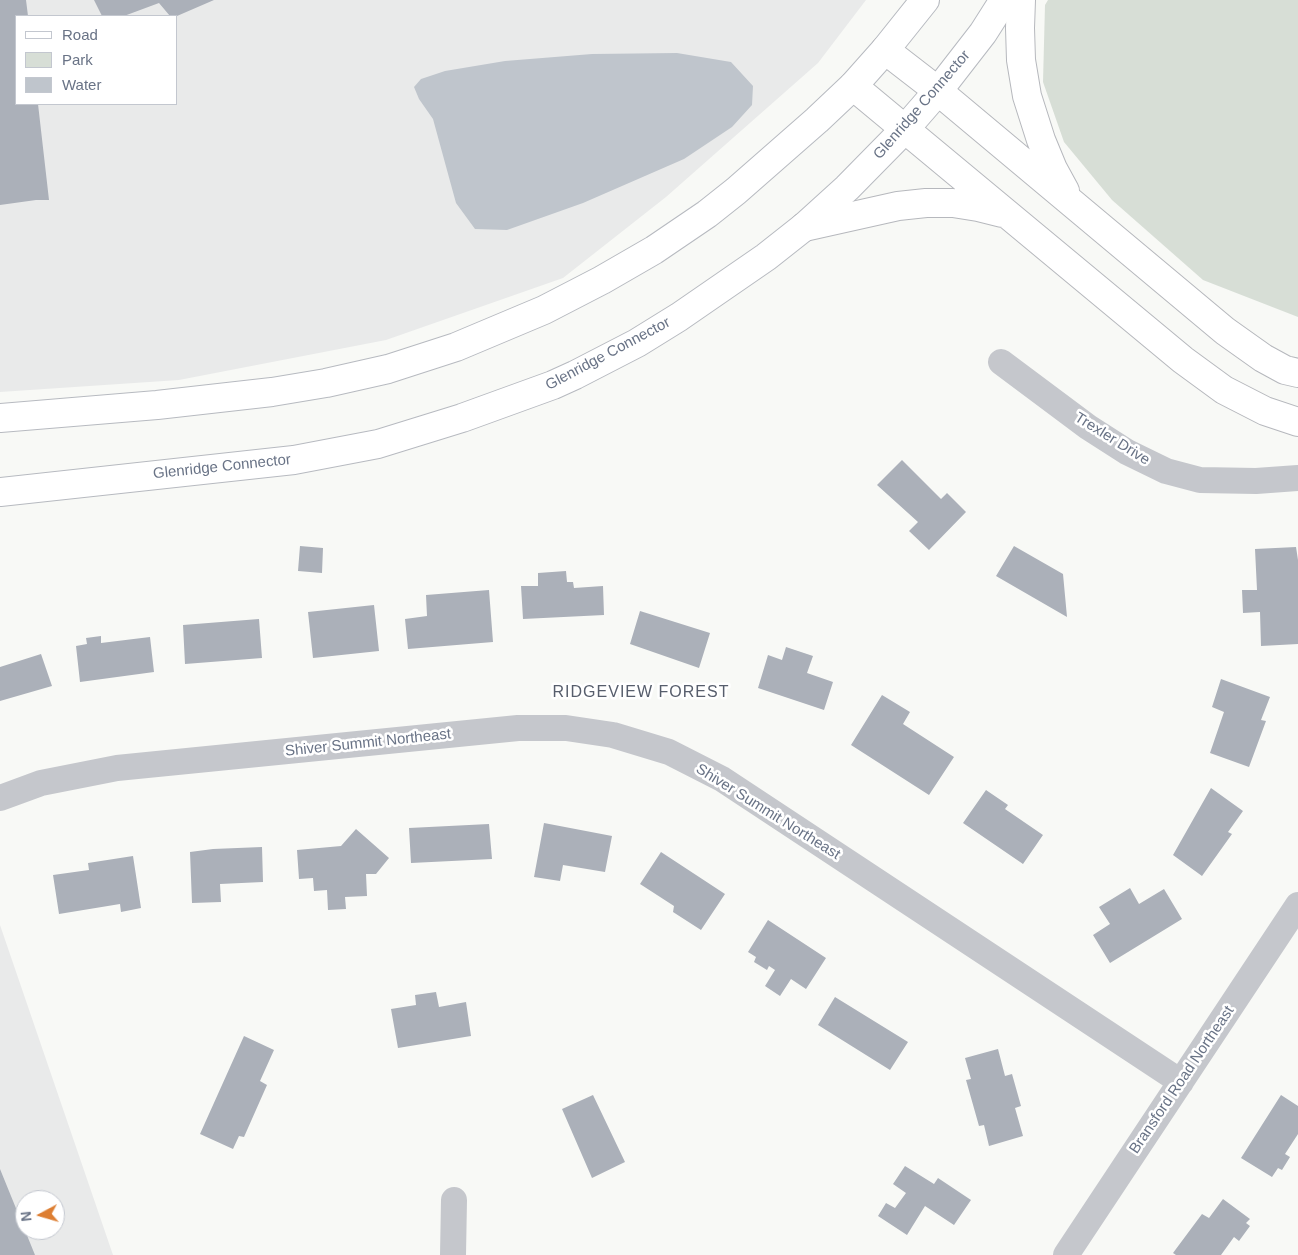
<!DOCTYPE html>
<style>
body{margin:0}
#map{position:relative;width:1298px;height:1255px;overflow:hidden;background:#f8f9f6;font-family:Helvetica,sans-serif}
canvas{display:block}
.legend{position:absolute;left:15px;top:15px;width:162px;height:90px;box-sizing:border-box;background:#fff;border:1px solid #c3c7cf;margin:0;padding:6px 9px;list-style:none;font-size:15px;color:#697386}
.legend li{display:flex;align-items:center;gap:10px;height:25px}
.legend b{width:25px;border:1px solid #c3c7cf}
.north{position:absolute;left:15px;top:1190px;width:50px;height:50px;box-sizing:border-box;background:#fff;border:1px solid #c3c7cf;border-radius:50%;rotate:264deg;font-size:14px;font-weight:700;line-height:20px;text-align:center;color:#697386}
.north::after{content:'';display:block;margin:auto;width:18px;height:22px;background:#dd7e32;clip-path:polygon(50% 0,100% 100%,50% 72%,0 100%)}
</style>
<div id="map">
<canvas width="1298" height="1255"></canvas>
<ul class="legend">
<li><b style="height:6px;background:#fff"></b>Road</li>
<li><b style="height:14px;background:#d7ded6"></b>Park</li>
<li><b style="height:14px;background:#bfc5cc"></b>Water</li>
</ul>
<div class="north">N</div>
</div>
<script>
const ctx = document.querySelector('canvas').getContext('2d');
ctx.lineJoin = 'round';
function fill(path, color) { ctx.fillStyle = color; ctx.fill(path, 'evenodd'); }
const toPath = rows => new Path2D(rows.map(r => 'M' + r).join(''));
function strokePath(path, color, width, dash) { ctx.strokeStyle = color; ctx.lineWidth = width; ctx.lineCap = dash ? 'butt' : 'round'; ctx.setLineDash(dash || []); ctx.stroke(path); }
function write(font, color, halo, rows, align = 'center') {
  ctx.font = font + ' Helvetica,sans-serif'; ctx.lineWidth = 5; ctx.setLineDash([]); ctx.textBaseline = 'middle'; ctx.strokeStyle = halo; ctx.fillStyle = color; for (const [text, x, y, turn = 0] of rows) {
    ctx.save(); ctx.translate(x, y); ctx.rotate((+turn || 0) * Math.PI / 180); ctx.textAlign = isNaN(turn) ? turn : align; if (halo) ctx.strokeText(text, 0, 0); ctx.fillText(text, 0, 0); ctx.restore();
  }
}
fill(toPath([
 [0,0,866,0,818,63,666,197,563,278,386,340,179,380,0,392],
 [16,16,176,16,176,104,16,104],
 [0,925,113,1255,0,1255],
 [25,1200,55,1200,55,1230,25,1230]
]), '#e9eaea');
fill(toPath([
 [1048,0,1298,0,1298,317,1203,280,1112,200,1064,142,1043,82,1045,5]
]), '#d7ded6');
fill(toPath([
 [677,53,731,62,753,86,752,105,732,127,684,159,583,203,507,230,475,229,456,203,433,119,419,99,414,87,421,79,445,71,505,61,592,54]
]), '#bfc5cc');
fill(toPath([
 [0,0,26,0,28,16,16,16,16,104,38,104,49,200,36,200,0,205],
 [94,0,214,0,177,16,170,16,159,3,124,16,102,16],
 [902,460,941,499,947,493,966,512,929,550,909,531,918,522,877,485],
 [300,546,323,548,322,573,298,571],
 [1014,546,1063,574,1067,617,996,576],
 [1296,547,1298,560,1298,644,1261,646,1260,612,1243,613,1242,590,1257,590,1255,549],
 [566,571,567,582,573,582,574,588,603,586,604,615,523,619,521,586,538,586,538,573],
 [489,590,493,642,408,649,405,619,427,616,426,595],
 [374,605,379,651,313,658,308,612],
 [640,611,710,633,699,668,630,644],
 [259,619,262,658,185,664,183,625],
 [101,636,101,643,150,637,154,672,80,682,76,646,87,644,86,638],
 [786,647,813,656,807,673,833,682,824,710,758,688,768,655,782,660],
 [41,654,52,686,0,701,0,667],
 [1221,679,1270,697,1261,720,1266,721,1249,767,1210,753,1224,712,1212,707],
 [882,695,910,712,903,724,954,757,929,795,851,745],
 [1211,788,1243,811,1228,832,1232,834,1202,876,1173,855],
 [986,790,1008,805,1005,809,1043,835,1023,864,963,823],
 [544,823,612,836,605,872,563,865,560,881,534,877],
 [489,824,492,859,411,863,409,828],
 [356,829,389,858,376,874,366,874,367,896,345,897,346,909,328,910,327,890,314,891,313,878,299,879,297,850,341,846],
 [262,847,263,882,220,884,221,902,192,903,190,852,213,849],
 [661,852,725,894,701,930,673,912,674,906,640,884],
 [133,856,141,908,121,912,120,904,59,914,53,875,89,870,88,863],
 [1130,888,1139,904,1164,889,1182,919,1110,963,1093,935,1110,924,1099,907],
 [768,920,826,958,806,989,791,979,780,996,765,986,775,970,769,966,767,970,754,962,756,957,748,952],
 [436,992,439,1007,466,1002,471,1036,398,1048,391,1009,416,1005,415,995],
 [835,997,908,1042,890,1070,818,1025],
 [244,1036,274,1050,260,1081,267,1085,244,1137,239,1136,233,1149,200,1134],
 [998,1049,1005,1076,1012,1074,1021,1106,1015,1108,1023,1136,989,1146,984,1125,979,1126,966,1080,971,1079,965,1058],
 [593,1095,625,1162,592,1178,562,1109],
 [1281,1095,1298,1106,1298,1134,1285,1154,1290,1157,1282,1170,1278,1168,1272,1177,1241,1158],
 [905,1166,934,1184,938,1178,971,1200,954,1225,925,1206,907,1235,878,1216,886,1203,895,1208,906,1193,893,1184],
 [0,1169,35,1255,0,1255],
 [1223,1199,1250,1219,1246,1223,1250,1226,1239,1241,1234,1237,1221,1255,1176,1255,1173,1253,1202,1214,1209,1218]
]), '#abb0b9');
const secondary = toPath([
 [0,418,157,405,272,392,326,383,388,369,456,347,544,310,602,280,654,250,707,214,736,191,817,120,853,86,885,50,925,0],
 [0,492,294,460,378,444,462,418,553,385,575,375,637,343,679,317,766,257,804,227,847,188,905,129,938,91,983,33,1004,0]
]);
const motorway = toPath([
 [1021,0,1020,28,1021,60,1027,96,1041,140,1053,169,1065,191],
 [885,50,938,91,1225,331,1263,358,1285,370,1298,373],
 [853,86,1183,360,1224,390,1265,411,1298,422],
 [804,227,898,206,926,203,953,203,978,207,1002,213]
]);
strokePath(secondary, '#b7bac0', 30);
strokePath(motorway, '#b6b8bd', 30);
strokePath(toPath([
 [1001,362,1088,427,1127,452,1166,471,1200,480,1256,481,1298,478],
 [0,798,41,783,117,768,518,728,566,728,613,735,669,752,722,779,1181,1082],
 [453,1255,454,1200],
 [1066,1255,1298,905]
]), '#c5c7cc', 26);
strokePath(secondary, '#fff', 28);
strokePath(motorway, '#fff', 28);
write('15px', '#697386', '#fff', [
 ["Glenridge Connector",922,105,-49],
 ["Glenridge Connector",608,354,-28],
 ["Trexler Drive",1112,439,32],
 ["Glenridge Connector",222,467,-6],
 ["Shiver Summit Northeast",368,743,-6],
 ["Shiver Summit Northeast",768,812,32],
 ["Bransford Road Northeast",1182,1080,-56]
]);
ctx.letterSpacing = '1px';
write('16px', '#575e6c', '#fff', [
 ["RIDGEVIEW FOREST",641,693]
]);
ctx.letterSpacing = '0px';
</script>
